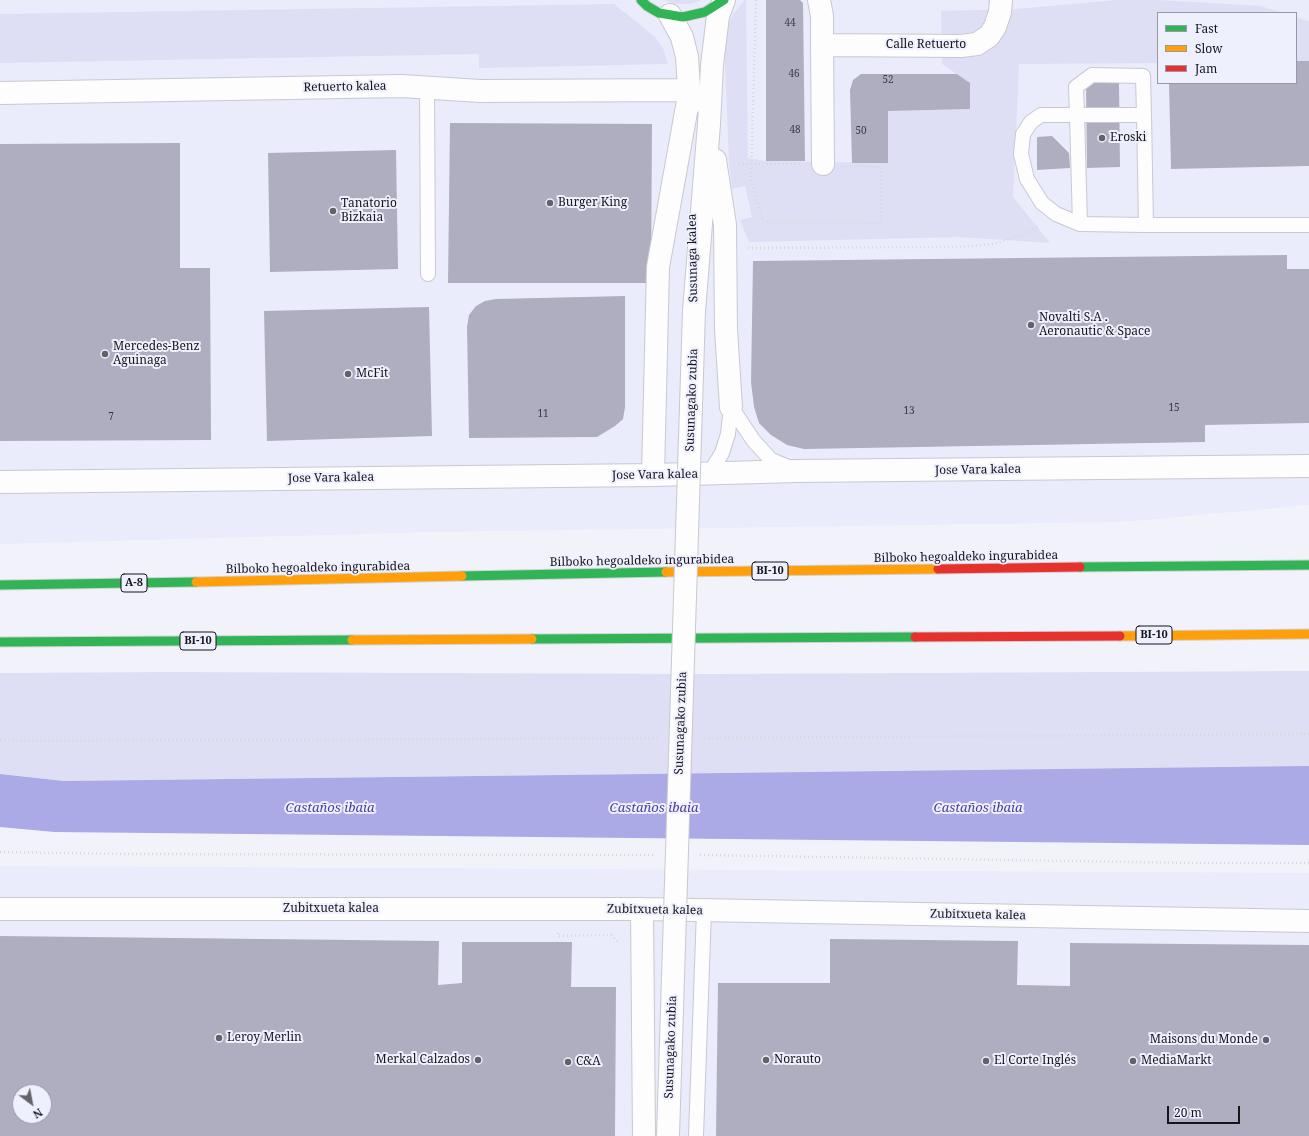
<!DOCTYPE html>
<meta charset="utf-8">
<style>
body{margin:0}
#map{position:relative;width:1309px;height:1136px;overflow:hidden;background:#f2f3fa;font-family:"Noto Serif",serif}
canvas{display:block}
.legend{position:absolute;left:1157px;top:12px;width:140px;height:72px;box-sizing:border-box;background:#eff0fd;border:1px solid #9898a3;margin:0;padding:5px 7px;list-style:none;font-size:12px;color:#15151c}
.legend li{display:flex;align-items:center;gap:8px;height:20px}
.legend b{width:20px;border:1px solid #9898a3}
.north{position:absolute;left:12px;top:1084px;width:40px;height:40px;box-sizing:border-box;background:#eff0fd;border:1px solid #9898a3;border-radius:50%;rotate:148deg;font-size:11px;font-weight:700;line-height:16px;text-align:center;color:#15151c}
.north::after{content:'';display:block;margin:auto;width:14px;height:18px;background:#62636a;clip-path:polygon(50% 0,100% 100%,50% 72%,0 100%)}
.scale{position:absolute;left:1167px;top:1106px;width:73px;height:18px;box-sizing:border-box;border:2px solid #15151c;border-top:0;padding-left:5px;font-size:12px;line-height:14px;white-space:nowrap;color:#15151c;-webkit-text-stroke:3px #eff0fd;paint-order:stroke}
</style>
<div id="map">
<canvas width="1309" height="1136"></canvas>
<ul class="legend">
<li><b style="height:5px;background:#30b455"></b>Fast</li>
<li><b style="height:5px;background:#ff9f0a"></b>Slow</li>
<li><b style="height:5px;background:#e5322d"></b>Jam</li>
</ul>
<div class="north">N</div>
<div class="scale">20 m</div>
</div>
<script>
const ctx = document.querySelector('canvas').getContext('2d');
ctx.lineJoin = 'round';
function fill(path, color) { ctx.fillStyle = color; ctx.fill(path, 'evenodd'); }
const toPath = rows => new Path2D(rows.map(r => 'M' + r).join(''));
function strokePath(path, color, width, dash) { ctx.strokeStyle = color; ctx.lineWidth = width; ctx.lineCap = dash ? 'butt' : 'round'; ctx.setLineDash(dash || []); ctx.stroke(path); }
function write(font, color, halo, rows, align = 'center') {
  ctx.font = font + ' "Noto Serif",serif'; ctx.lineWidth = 4; ctx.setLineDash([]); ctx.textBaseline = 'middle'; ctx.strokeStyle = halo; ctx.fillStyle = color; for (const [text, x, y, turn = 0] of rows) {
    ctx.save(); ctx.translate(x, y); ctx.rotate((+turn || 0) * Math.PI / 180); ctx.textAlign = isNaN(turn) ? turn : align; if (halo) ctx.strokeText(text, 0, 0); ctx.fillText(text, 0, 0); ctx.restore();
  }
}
fill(toPath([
 [0,0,1309,0,1309,505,1123,522,435,532,0,544],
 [1158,13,1296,13,1296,83,1158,83],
 [0,866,1309,873,1309,1136,0,1136],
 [20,1092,44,1092,44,1116,20,1116]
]), '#eaebfb');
fill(toPath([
 [664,0,702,0,690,4,675,4],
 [745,0,746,0,748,158,766,161,888,163,888,111,970,109,970,83,942,64,941,11,1016,9,1117,0,1158,0,1261,6,1283,13,1158,13,1158,63,1019,64,1013,197,1050,243,960,237,749,242,740,220,752,217,745,186,732,189,729,162,725,64,725,29,734,13],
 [614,4,655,37,663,48,668,64,479,68,479,54,0,63,0,14],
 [1296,17,1309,21,1309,61,1296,61],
 [1309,671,1309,772,651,774,64,781,0,774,0,673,168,672,711,674]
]), '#dedff5');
fill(toPath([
 [1309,766,1309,845,54,832,0,827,0,774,64,781]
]), '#aba9e6');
fill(toPath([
 [766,0,800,0,803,3,805,161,766,161],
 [1296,61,1309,61,1309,166,1171,169,1169,83,1296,83],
 [861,74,957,74,970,83,970,109,888,111,888,163,852,163,850,90,853,80],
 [1086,83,1119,83,1120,167,1087,168],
 [450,123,652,124,651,283,448,283],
 [1052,136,1069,153,1070,168,1037,170,1037,137],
 [180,143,180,268,210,268,211,440,0,441,0,144],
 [396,150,398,269,270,272,268,153],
 [1287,255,1287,269,1309,269,1309,423,1205,425,1205,442,804,449,787,445,771,435,759,423,754,407,751,382,753,261],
 [625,296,625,407,623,419,615,426,597,437,469,438,467,327,469,315,476,306,485,301,496,299],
 [429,307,432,436,267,441,264,311],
 [0,936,439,941,438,985,462,983,462,942,572,942,571,987,616,987,615,1136,0,1136],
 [20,1092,44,1092,44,1116,20,1116],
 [830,939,1018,941,1017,985,1070,986,1070,943,1309,945,1309,1136,716,1136,718,983,830,983]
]), '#aeaec0');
const lane = toPath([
 [427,87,428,274],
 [1080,224,1056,214,1042,203,1027,179,1021,154,1023,134,1031,122,1041,115,1077,115,1076,87,1092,75,1143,76,1144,115],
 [1146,225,1144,115,1077,115,1080,224,1146,225,1309,225],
 [731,407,753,440,771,460,791,468],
 [709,474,722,453,728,434,731,407],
 [696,1136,704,910]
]);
const street = toPath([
 [819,0,822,16,822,45,961,46,977,44,989,36,995,27,1000,12,1001,0],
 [670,15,682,37,687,57,690,104],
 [822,45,823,164],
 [0,93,402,86,480,91,690,90,658,267,653,475],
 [715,160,725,225,726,330,731,407],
 [694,311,709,124,712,65,718,16,724,0],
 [0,482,653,475,797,471,1309,466],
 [0,909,642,909,1309,921],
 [642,909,644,1136]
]);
const fast = toPath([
 [641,0,647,6,659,13,683,17,705,12,724,0],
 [1080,567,1309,565],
 [462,576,666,572],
 [0,585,196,582],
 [532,639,915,637],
 [0,642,352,640]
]);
const slow = toPath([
 [666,572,938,569],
 [196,582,462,576],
 [1120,636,1309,634],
 [352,640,532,639]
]);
const jam = toPath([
 [938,569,1080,567],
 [915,637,1120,636]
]);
strokePath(lane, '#c8c9d0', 16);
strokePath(street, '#c8c9d0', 24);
strokePath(fast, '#d0d1d4', 11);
strokePath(slow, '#d0d1d4', 11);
strokePath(jam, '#d0d1d4', 11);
strokePath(toPath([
 [756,0,751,180,763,222,881,223,881,167,847,166],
 [739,164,800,164],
 [748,248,957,247,994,244,1027,233,1039,225],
 [704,738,1309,734],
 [0,740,20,741,657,738],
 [0,852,123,854,655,855],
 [700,855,1193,863,1309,863],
 [558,933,558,936,611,935,619,943]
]), '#d8d8db', 2.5, [1, 3]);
strokePath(lane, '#fdfdfe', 14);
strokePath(street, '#fdfdfe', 22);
strokePath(fast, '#30b455', 9);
strokePath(slow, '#ff9f0a', 9);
strokePath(jam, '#e5322d', 9);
const streetBridge = toPath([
 [668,1136,694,311]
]);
strokePath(streetBridge, '#c8c9d0', 24, []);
strokePath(streetBridge, '#fdfdfe', 22);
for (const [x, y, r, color] of [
 [1102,138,4,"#62636a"],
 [550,203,4,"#62636a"],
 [333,211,4,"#62636a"],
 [1031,325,4,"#62636a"],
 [105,354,4,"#62636a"],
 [348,374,4,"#62636a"],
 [219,1038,4,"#62636a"],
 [1266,1040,4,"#62636a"],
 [478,1060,4,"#62636a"],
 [766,1060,4,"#62636a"],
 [986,1061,4,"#62636a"],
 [1133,1061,4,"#62636a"],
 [568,1062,4,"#62636a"]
]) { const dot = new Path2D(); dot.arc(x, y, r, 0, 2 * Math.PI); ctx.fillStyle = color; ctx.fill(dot); strokePath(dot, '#eff0fd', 1.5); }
write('10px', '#3b3b45', null, [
 ["44",790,23],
 ["46",794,74],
 ["52",888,80],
 ["48",795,130],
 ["50",861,131],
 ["15",1174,408],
 ["13",909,411],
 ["11",543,414],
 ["7",111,417]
]);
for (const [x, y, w] of [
 [770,571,36],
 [134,583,26],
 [1154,635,36],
 [198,641,36]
]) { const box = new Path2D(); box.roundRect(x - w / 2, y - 9, w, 18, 3); ctx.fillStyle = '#eff0fd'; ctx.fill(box); strokePath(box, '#15151c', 1); }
write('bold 11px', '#15151c', null, [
 ["BI-10",770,571],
 ["A-8",134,583],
 ["BI-10",1154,635],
 ["BI-10",198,641]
]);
write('12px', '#15151c', '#eff0fd', [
 ["Calle Retuerto",926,45],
 ["Retuerto kalea",345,87,-1],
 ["Susunaga kalea",693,258,-91],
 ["Susunagako zubia",692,400,-88],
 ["Jose Vara kalea",978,470,-1],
 ["Jose Vara kalea",655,475,-1],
 ["Jose Vara kalea",331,478,-1],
 ["Bilboko hegoaldeko ingurabidea",966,557,-1],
 ["Bilboko hegoaldeko ingurabidea",642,561,-1],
 ["Bilboko hegoaldeko ingurabidea",318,568,-1],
 ["Susunagako zubia",681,723,-88],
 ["Zubitxueta kalea",331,909],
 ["Zubitxueta kalea",655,910,1],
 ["Zubitxueta kalea",978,915,1],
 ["Susunagako zubia",671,1047,-88]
]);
write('12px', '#15151c', '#eff0fd', [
 ["Eroski",1110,138],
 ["Burger King",558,203],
 ["Tanatorio",341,204],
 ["Bizkaia",341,218],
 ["Novalti S.A .",1039,318],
 ["Aeronautic & Space",1039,332],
 ["Mercedes-Benz",113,347],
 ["Aguinaga",113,361],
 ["McFit",356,374],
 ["Leroy Merlin",227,1038],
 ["Maisons du Monde",1258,1040,"right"],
 ["Merkal Calzados",470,1060,"right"],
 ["Norauto",774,1060],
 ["El Corte Inglés",994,1061],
 ["MediaMarkt",1141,1061],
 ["C&A",576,1062]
], 'left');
write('italic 13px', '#4a3d9f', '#eff0fd', [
 ["Castaños ibaia",330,808],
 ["Castaños ibaia",654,808],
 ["Castaños ibaia",978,808]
]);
</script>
